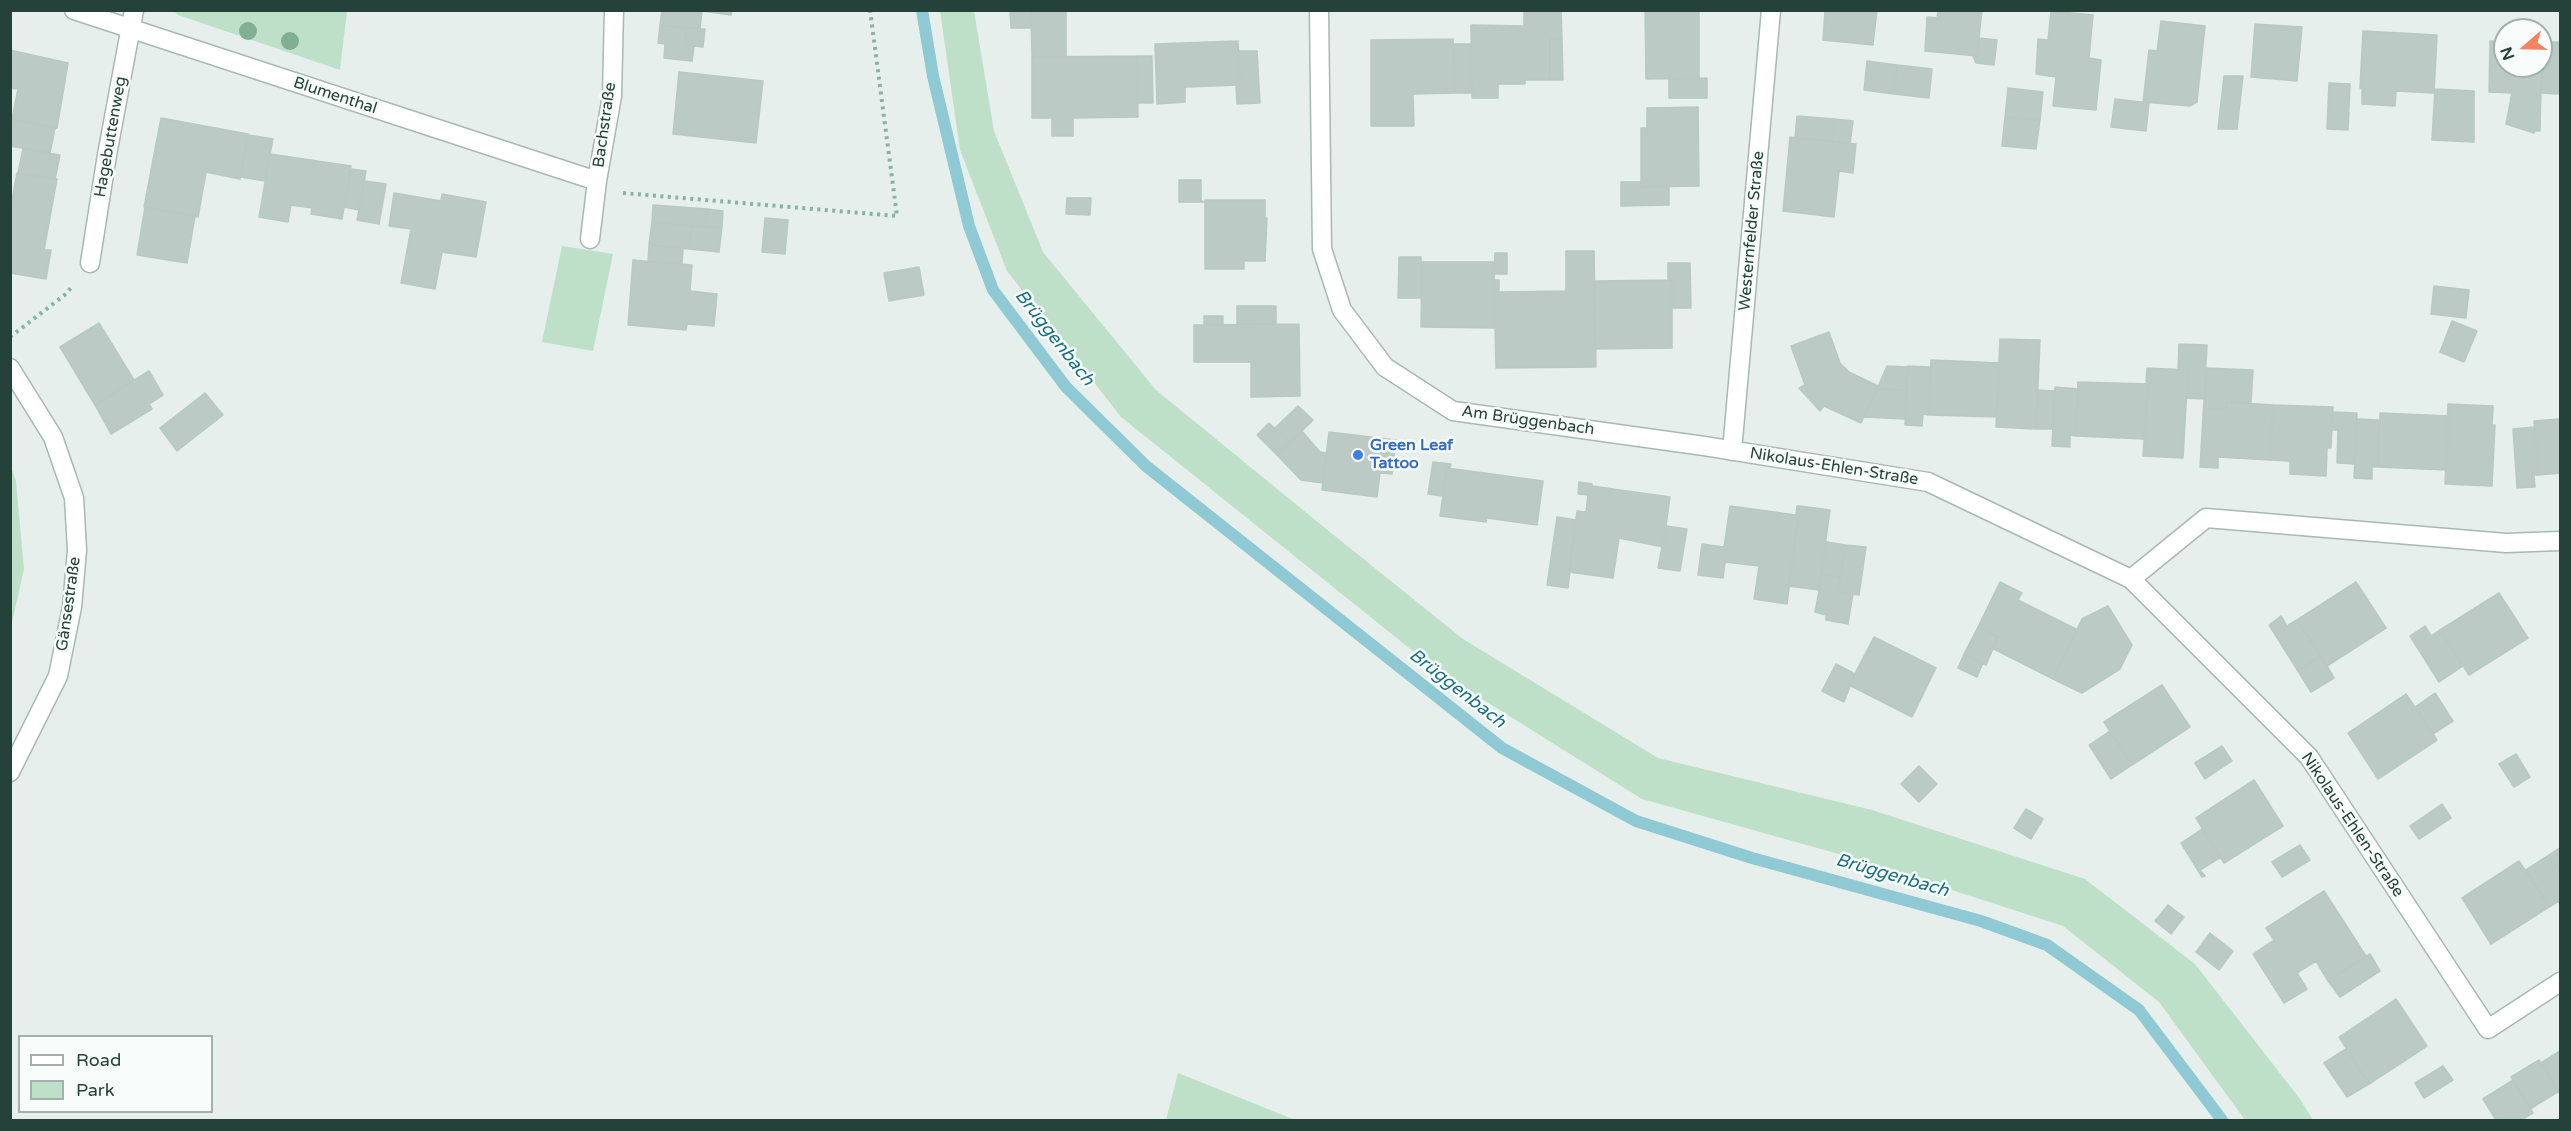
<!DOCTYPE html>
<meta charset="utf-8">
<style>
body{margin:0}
#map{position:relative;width:2571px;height:1131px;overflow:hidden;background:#e6efeb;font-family:"Varela Round",sans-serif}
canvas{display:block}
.frame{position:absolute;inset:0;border:12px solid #24423a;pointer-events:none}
.legend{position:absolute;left:18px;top:1035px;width:195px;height:78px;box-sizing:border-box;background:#f7fbf9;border:2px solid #a3b1ad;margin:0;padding:8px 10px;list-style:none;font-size:18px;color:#24423a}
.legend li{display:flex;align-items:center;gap:12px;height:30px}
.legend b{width:30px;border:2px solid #a3b1ad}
.north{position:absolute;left:2493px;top:18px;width:60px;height:60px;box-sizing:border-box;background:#f7fbf9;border:2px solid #a3b1ad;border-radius:50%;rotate:250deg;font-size:16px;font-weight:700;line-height:24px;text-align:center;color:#24423a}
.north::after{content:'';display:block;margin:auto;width:21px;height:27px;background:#f4845f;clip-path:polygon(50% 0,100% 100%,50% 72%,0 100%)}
</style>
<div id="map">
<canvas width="2571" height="1131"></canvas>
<div class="frame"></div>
<ul class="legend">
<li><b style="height:8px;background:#fff"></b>Road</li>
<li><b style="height:16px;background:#bfe0c8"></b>Park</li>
</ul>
<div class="north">N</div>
</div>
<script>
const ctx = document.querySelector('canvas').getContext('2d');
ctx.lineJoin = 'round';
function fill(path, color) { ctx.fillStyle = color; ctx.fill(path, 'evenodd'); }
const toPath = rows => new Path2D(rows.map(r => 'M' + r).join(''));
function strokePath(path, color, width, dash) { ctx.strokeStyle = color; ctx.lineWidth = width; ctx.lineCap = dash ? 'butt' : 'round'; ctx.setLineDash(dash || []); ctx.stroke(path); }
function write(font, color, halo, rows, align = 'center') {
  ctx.font = font + ' "Varela Round",sans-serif'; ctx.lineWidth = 5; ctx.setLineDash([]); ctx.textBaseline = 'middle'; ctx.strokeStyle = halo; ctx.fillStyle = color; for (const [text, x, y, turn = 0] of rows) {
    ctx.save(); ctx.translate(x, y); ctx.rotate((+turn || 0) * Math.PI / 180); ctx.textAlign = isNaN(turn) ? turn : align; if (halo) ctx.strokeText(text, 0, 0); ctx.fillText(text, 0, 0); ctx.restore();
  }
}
fill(toPath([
 [174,11,347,11,340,70,178,15],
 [940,11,974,11,994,131,1043,252,1156,390,1325,528,1463,639,1658,758,1872,810,2085,879,2195,964,2300,1099,2313,1120,2245,1120,2159,1002,2063,926,1853,858,1642,799,1439,672,1121,417,1007,271,960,150],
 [562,246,613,254,593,351,542,342],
 [11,467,16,481,24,569,11,627],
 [1178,1073,1295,1120,1166,1120]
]), '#bfe0c8');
strokePath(toPath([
 [922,10,933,76,969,226,993,290,1066,387,1146,466,1502,748,1636,821,1752,858,1981,921,2047,945,2139,1010,2222,1120]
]), '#8ec9d4', 12);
const building = toPath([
 [662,10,732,10,731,15,702,11,700,29,660,25,662,10],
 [1010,10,1031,10,1031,28,1011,28,1010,10],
 [1031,10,1066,10,1066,57,1032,57,1031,10],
 [1524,10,1561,10,1562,39,1550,39,1550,80,1525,80,1525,84,1498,84,1498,98,1472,98,1471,25,1524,26,1524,10],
 [1645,10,1699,10,1699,78,1646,79,1645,10],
 [1825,10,1877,10,1873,45,1823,40,1825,10],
 [1938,10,1982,10,1977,56,1925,51,1927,17,1937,18,1938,10],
 [2051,11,2093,15,2089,58,2101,60,2096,110,2053,106,2056,77,2036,74,2038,39,2048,40,2051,11],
 [2161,21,2205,26,2197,102,2190,106,2143,102,2149,50,2157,51,2161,21],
 [2255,24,2302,27,2297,81,2251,77,2255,24],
 [660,25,686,28,685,45,694,47,692,61,664,58,665,44,658,43,660,25],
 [686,28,705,29,703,47,685,45,686,28],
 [2363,31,2437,35,2434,93,2396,91,2395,106,2362,104,2362,88,2360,88,2363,31],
 [1979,38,1997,40,1994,65,1976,63,1973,56,1977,56,1979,38],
 [1453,39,1455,93,1413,94,1414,126,1371,126,1371,40,1453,39],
 [1550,39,1562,39,1563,80,1550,80,1550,39],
 [1238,41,1240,85,1185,87,1185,102,1157,104,1155,44,1238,41],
 [2490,41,2505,41,2505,66,2541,66,2542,42,2540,131,2535,131,2534,133,2506,124,2512,93,2489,92,2490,41],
 [2542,42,2560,42,2560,94,2542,93,2542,42],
 [1454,44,1471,44,1472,93,1455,93,1454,44],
 [10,50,68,63,57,128,12,119,18,89,10,88,10,50],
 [1239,51,1257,51,1260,103,1237,104,1236,85,1240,85,1239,51],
 [1137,56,1138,117,1073,118,1073,136,1052,136,1052,118,1032,118,1032,57,1137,56],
 [1137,56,1152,56,1153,103,1137,103,1137,56],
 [1867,61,1897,65,1894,94,1864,90,1867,61],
 [1897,65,1932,69,1929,98,1894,94,1897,65],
 [679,72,763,81,756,143,673,134,679,72],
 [2224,76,2243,76,2237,129,2218,129,2224,76],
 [1707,78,1707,98,1669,98,1669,79,1707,78],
 [2329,83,2350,84,2348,130,2327,129,2329,83],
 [2008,88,2043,92,2040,120,2005,117,2008,88],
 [2435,89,2474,91,2474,142,2432,140,2435,89],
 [2115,99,2149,103,2146,131,2111,127,2115,99],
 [1698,107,1699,186,1641,187,1641,128,1647,128,1647,108,1698,107],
 [1797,116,1834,119,1832,141,1795,138,1797,116],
 [2005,117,2040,120,2036,149,2002,146,2005,117],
 [161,118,248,134,240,179,206,172,198,217,144,207,161,118],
 [12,119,55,128,50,153,10,146,12,119],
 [1834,119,1853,121,1850,144,1832,141,1834,119],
 [248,135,273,139,265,181,241,177,248,135],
 [1790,137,1856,144,1853,173,1839,171,1834,217,1783,211,1790,137],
 [23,149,60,155,55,179,18,173,23,149],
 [270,154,351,166,342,219,311,214,312,208,291,205,288,222,259,217,270,154],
 [351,169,366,171,359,210,344,207,351,169],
 [17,173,57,179,44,250,51,250,46,279,10,273,10,210,17,173],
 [1179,180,1201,180,1201,200,1204,202,1179,202,1179,180],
 [365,181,386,184,379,224,357,220,365,181],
 [1621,182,1641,182,1641,187,1669,186,1669,205,1621,206,1621,182],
 [394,193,441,201,442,194,486,202,476,257,442,252,435,289,401,283,411,229,389,226,394,193],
 [1067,198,1091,198,1090,215,1066,214,1067,198],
 [1205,200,1265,200,1265,218,1267,218,1265,261,1244,261,1244,269,1205,269,1205,200],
 [653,205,707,209,705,227,652,222,653,205],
 [145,207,195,216,187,263,137,255,145,207],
 [707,209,723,211,722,227,705,227,707,209],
 [765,218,788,220,785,254,762,252,765,218],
 [652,222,691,226,689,249,649,245,652,222],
 [691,226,722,227,719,252,689,249,691,226],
 [649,245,683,248,682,264,648,262,649,245],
 [1566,251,1594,251,1596,367,1496,368,1494,280,1499,280,1499,292,1566,291,1566,251],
 [1495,253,1507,253,1507,274,1494,274,1495,253],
 [1399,257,1421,257,1422,298,1398,298,1399,257],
 [633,260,692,265,690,291,717,294,714,326,687,324,686,330,628,325,633,260],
 [1422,262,1494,262,1495,328,1421,327,1422,262],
 [1668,263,1690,263,1691,308,1672,308,1672,280,1668,280,1668,263],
 [919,267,924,295,889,301,884,273,919,267],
 [1672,280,1672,348,1595,349,1594,281,1672,280],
 [2434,286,2469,290,2466,318,2431,314,2434,286],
 [1237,306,1276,306,1276,324,1237,324,1237,306],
 [1204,316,1223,316,1223,324,1204,325,1204,316],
 [2452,321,2477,331,2464,362,2440,352,2452,321],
 [99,323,134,380,95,405,60,347,99,323],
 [1299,324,1300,396,1251,397,1251,362,1194,362,1194,325,1299,324],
 [1829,332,1840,363,1849,372,1878,386,1861,423,1824,406,1820,411,1799,388,1805,385,1791,346,1829,332],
 [2000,339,2040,340,2036,429,1996,427,2000,339],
 [2179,344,2207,345,2204,399,2187,398,2188,370,2178,370,2179,344],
 [1931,360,2000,363,1997,417,1929,415,1931,360],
 [1887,366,1908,367,1906,390,1877,389,1887,366],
 [1908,366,1930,367,1929,415,1923,414,1922,426,1905,425,1908,366],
 [2147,368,2188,370,2183,458,2143,456,2148,384,2146,385,2147,368],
 [2206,368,2205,408,2226,409,2226,402,2273,405,2270,460,2218,457,2218,468,2200,467,2206,368],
 [2207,368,2253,370,2251,403,2226,402,2226,409,2205,408,2207,368],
 [149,371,163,395,149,404,152,409,111,434,95,405,149,371],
 [2078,382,2148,384,2145,439,2076,436,2078,382],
 [2055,387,2078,389,2076,436,2070,435,2070,447,2052,446,2055,387],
 [1877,389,1906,390,1905,419,1864,417,1877,389],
 [2038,390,2055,391,2053,429,2036,429,2038,390],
 [205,393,223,415,177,451,160,428,205,393],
 [2448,404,2493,406,2492,425,2495,425,2492,486,2445,484,2448,404],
 [2273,405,2333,407,2331,448,2327,448,2326,476,2290,474,2290,461,2270,460,2273,405],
 [1298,406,1313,420,1290,443,1275,428,1298,406],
 [2332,412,2357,413,2355,464,2337,463,2338,430,2331,430,2332,412],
 [2380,413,2449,416,2447,470,2378,467,2380,413],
 [2357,419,2379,420,2378,467,2372,467,2372,479,2354,478,2357,419],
 [2560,419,2560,473,2538,475,2534,421,2560,419],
 [1269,423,1290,443,1277,455,1257,435,1269,423],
 [2535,427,2538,475,2534,475,2535,487,2517,488,2513,429,2535,427],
 [1302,431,1320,452,1327,453,1323,483,1301,480,1277,455,1302,431],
 [1329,432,1396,440,1392,474,1380,473,1377,497,1322,490,1329,432],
 [1433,462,1451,464,1450,468,1447,468,1443,496,1428,494,1433,462],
 [1447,468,1543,481,1537,525,1487,518,1486,522,1440,516,1447,468],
 [1579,482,1592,484,1592,486,1670,497,1663,547,1619,538,1613,578,1569,572,1577,511,1586,512,1588,495,1578,494,1579,482],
 [1730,506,1796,515,1797,506,1800,506,1787,604,1754,599,1759,566,1725,562,1723,578,1698,575,1702,544,1724,547,1730,506],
 [1800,506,1830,510,1819,590,1788,586,1800,506],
 [1557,517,1576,520,1568,588,1547,585,1557,517],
 [1666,526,1687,529,1680,571,1658,568,1666,526],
 [1827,542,1845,545,1840,577,1822,575,1827,542],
 [1845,545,1866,547,1859,595,1838,592,1845,545],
 [1822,575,1840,577,1838,592,1853,594,1848,624,1826,620,1826,615,1815,612,1822,575],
 [2000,582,2022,593,2018,600,2078,630,2053,679,1992,648,1998,637,1978,627,2000,582],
 [2356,582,2386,628,2327,666,2297,620,2356,582],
 [2499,593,2528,638,2469,675,2440,630,2499,593],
 [2108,606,2132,645,2120,669,2082,693,2053,679,2082,619,2108,606],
 [2281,616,2287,626,2297,620,2321,656,2298,671,2269,625,2281,616],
 [2425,626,2431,636,2440,630,2463,666,2439,682,2410,636,2425,626],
 [1978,627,1998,637,1986,665,1964,654,1978,627],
 [1874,637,1936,668,1912,717,1849,685,1874,637],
 [1964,654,1983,663,1977,677,1958,668,1964,654],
 [2321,656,2334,678,2311,692,2298,671,2321,656],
 [1836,664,1855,674,1844,702,1822,691,1836,664],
 [2162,685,2190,727,2132,765,2104,722,2162,685],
 [2435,693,2453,721,2433,734,2415,707,2435,693],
 [2406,694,2437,740,2378,779,2348,733,2406,694],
 [2110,731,2132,765,2111,779,2089,745,2110,731],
 [2222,746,2232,761,2205,779,2195,763,2222,746],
 [2516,754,2530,777,2514,787,2499,764,2516,754],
 [1919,766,1937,784,1919,802,1901,784,1919,766],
 [2254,780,2283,826,2224,863,2196,818,2254,780],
 [2442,804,2451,818,2419,839,2410,826,2442,804],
 [2026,809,2043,819,2031,839,2014,828,2026,809],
 [2202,829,2221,857,2200,870,2205,876,2202,877,2181,843,2202,829],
 [2300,845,2310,860,2282,877,2272,862,2300,845],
 [2560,848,2560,872,2549,855,2560,848],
 [2549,855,2560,872,2560,904,2559,901,2549,907,2526,870,2549,855],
 [2519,861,2549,907,2491,944,2462,898,2519,861],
 [2324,891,2366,956,2328,981,2316,961,2297,973,2307,989,2284,1003,2253,954,2274,940,2266,928,2324,891],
 [2168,905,2184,917,2171,934,2155,921,2168,905],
 [2210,933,2233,951,2219,970,2196,952,2210,933],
 [2370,954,2380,971,2340,997,2328,981,2370,954],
 [2396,999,2427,1046,2369,1084,2339,1037,2396,999],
 [2346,1049,2369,1084,2347,1097,2324,1063,2346,1049],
 [2560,1051,2560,1094,2541,1063,2560,1051],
 [2539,1060,2559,1091,2530,1109,2511,1077,2539,1060],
 [2443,1066,2453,1080,2424,1098,2415,1083,2443,1066],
 [2513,1080,2533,1113,2521,1120,2496,1120,2483,1099,2513,1080]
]);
fill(building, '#bbcac4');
strokePath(building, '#b8c9c2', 1.5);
const minor = toPath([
 [74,10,597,181],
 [1319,10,1322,249,1342,310,1385,367,1453,411,1704,446,1928,482,2131,579,2309,757,2488,1029,2560,982],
 [590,239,597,181,612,96,614,10],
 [90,263,107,155,134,10],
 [10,368,53,437,74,498,77,550,72,607,58,676,10,772],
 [1732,451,1771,10],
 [2131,579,2206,518,2506,543,2560,541]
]);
strokePath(minor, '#a8b8b2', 21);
strokePath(toPath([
 [623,193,897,216,870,10],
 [10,337,66,294,73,285]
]), '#86b3a5', 4, [3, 4.5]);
strokePath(minor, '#fff', 18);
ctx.fillStyle = '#80af93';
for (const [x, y] of [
 [248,31],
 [290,41]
]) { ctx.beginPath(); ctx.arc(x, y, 9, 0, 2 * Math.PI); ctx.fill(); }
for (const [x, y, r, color] of [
 [1358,455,6,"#3f7fe0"]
]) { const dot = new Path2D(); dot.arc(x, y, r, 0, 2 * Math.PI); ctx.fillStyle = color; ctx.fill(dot); strokePath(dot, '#f7fbf9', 2); }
write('16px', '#24423a', '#f7fbf9', [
 ["Blumenthal",335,96,18],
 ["Bachstraße",605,125,-82],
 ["Hagebuttenweg",111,137,-80],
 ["Westernfelder Straße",1752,231,-85],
 ["Am Brüggenbach",1528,421,8],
 ["Nikolaus-Ehlen-Straße",1834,467,9],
 ["Gänsestraße",69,604,-82],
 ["Nikolaus-Ehlen-Straße",2352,825,56]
]);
write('bold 16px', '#366cbe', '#f7fbf9', [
 ["Green Leaf",1370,446],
 ["Tattoo",1370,464]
], 'left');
write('italic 18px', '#1c6f80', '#f7fbf9', [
 ["Brüggenbach",1054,338,52],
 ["Brüggenbach",1457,689,38],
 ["Brüggenbach",1892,876,16]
]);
</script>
